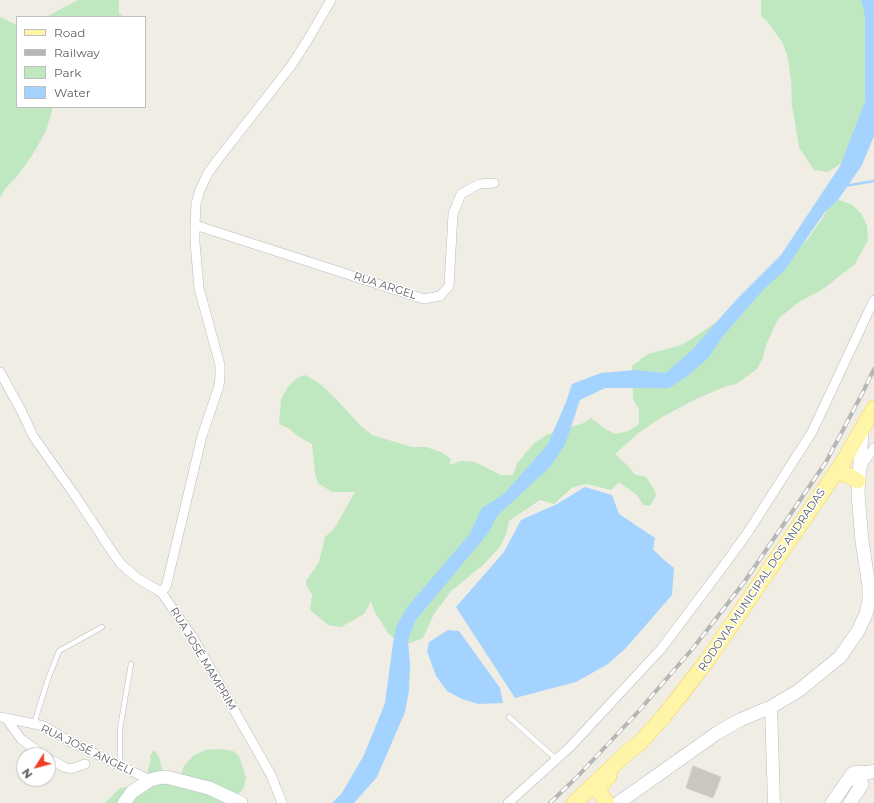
<!DOCTYPE html>
<meta charset="utf-8">
<style>
body{margin:0}
#map{position:relative;width:874px;height:803px;overflow:hidden;background:#efede4;font-family:Montserrat,sans-serif}
canvas{display:block}
.legend{position:absolute;left:16px;top:16px;width:130px;height:92px;box-sizing:border-box;background:#fff;border:1px solid #bebfc1;margin:0;padding:5px 7px;list-style:none;font-size:12px;color:#5c5f65}
.legend li{display:flex;align-items:center;gap:8px;height:20px}
.legend b{width:20px;border:1px solid #bebfc1}
.north{position:absolute;left:16px;top:747px;width:40px;height:40px;box-sizing:border-box;background:#fff;border:1px solid #bebfc1;border-radius:50%;rotate:234deg;font-size:11px;font-weight:700;line-height:16px;text-align:center;color:#5c5f65}
.north::after{content:'';display:block;margin:auto;width:14px;height:18px;background:#f24027;clip-path:polygon(50% 0,100% 100%,50% 72%,0 100%)}
</style>
<div id="map">
<canvas width="874" height="803"></canvas>
<ul class="legend">
<li><b style="height:5px;background:#fff5a9"></b>Road</li>
<li><b style="height:5px;background:#b5b6b6"></b>Railway</li>
<li><b style="height:11px;background:#bfe8c1"></b>Park</li>
<li><b style="height:11px;background:#a4d3ff"></b>Water</li>
</ul>
<div class="north">N</div>
</div>
<script>
const ctx = document.querySelector('canvas').getContext('2d');
ctx.lineJoin = 'round';
function fill(path, color) { ctx.fillStyle = color; ctx.fill(path, 'evenodd'); }
const toPath = rows => new Path2D(rows.map(r => 'M' + r).join(''));
function strokePath(path, color, width, dash) { ctx.strokeStyle = color; ctx.lineWidth = width; ctx.lineCap = dash ? 'butt' : 'round'; ctx.setLineDash(dash || []); ctx.stroke(path); }
function write(font, color, halo, rows, align = 'center') {
  ctx.font = font + ' Montserrat,sans-serif'; ctx.lineWidth = 3; ctx.setLineDash([]); ctx.textBaseline = 'middle'; ctx.strokeStyle = halo; ctx.fillStyle = color; for (const [text, x, y, turn = 0] of rows) {
    ctx.save(); ctx.translate(x, y); ctx.rotate((+turn || 0) * Math.PI / 180); ctx.textAlign = isNaN(turn) ? turn : align; if (halo) ctx.strokeText(text, 0, 0); ctx.fillText(text, 0, 0); ctx.restore();
  }
}
fill(toPath([
 [78,0,119,0,119,14,125,17,46,17],
 [761,0,869,0,874,59,874,126,849,158,828,172,814,170,799,147,792,105,791,80,787,54,782,42,767,21,761,16],
 [0,17,17,25,17,107,53,107,46,131,33,154,19,174,5,189,0,198],
 [839,200,851,204,861,213,867,226,868,240,855,264,823,289,799,302,778,319,766,345,763,358,757,369,736,384,724,387,698,398,662,417,637,434,615,454,629,467,634,474,646,477,655,491,656,496,650,506,643,505,637,495,619,482,611,490,587,484,573,487,554,504,540,500,509,521,506,534,500,547,482,566,451,591,434,614,423,638,411,643,398,642,388,633,374,611,371,601,364,614,341,627,328,625,310,610,312,595,307,586,306,581,319,562,325,537,334,529,355,492,332,492,318,483,315,474,312,444,296,435,290,429,279,424,281,399,288,387,297,378,305,375,319,383,332,395,361,426,372,435,412,447,426,447,441,452,451,459,449,465,461,461,475,462,501,475,513,475,517,464,526,452,536,442,548,434,584,423,591,418,604,428,615,434,629,431,639,424,639,410,633,399,632,366,648,354,681,345,693,338,749,299,807,240,822,219,828,208],
 [220,749,233,751,239,756,246,777,244,787,232,803,105,803,120,788,126,787,137,789,147,782,148,769,151,760,150,756,153,751,155,751,159,757,165,779,179,781,184,766,194,755,206,750]
]), '#bfe8c1');
fill(toPath([
 [861,0,874,0,874,136,862,165,838,200,825,212,784,271,763,290,724,335,709,357,689,375,669,388,605,388,580,400,565,445,550,467,497,516,489,532,415,621,408,640,410,665,409,691,405,712,377,777,354,803,332,803,342,793,364,755,385,703,393,643,397,624,409,605,469,535,482,508,504,494,548,444,566,402,572,384,601,373,636,370,666,373,692,350,736,300,781,255,840,166,865,102,865,16],
 [585,487,612,495,619,514,655,538,653,549,663,559,674,568,672,595,625,649,608,664,576,682,515,698,456,607,504,552,521,520,557,504],
 [448,630,459,631,500,688,503,703,478,704,462,699,447,691,436,676,427,651,429,642]
]), '#a4d3ff');
strokePath(toPath([
 [845,186,874,181]
]), '#a4d3ff', 2.5);
const building = toPath([
 [693,766,721,777,713,798,686,788,693,766]
]);
fill(building, '#cac7c1');
strokePath(building, '#d4cfc2', 1);
const service = toPath([
 [509,717,556,759],
 [34,724,48,679,59,651,102,627],
 [120,766,120,729,131,664]
]);
const minor = toPath([
 [195,225,424,299,440,296,449,286,453,214,461,194,479,184,494,183],
 [0,372,22,412,33,436,74,494,113,553,121,564,137,578,161,592,192,636,271,775,282,803],
 [862,468,864,462,874,448],
 [161,592,166,587,202,436,219,386,220,376,220,365,199,288,195,243,195,225,196,204,200,190,208,173,219,158,291,66,307,41,331,0],
 [0,717,44,726,71,742,150,780],
 [6,718,21,739,43,755],
 [48,758,64,767,71,769,85,764],
 [508,803,570,747,661,649,722,568,748,532,812,432,874,300]
]);
const tertiary = toPath([
 [771,707,774,803]
]);
const secondary = toPath([
 [848,780,856,778,860,780,862,784,850,803],
 [124,803,132,792,150,780,158,778,166,777,209,788,241,803],
 [618,803,717,733,740,720,771,707,798,691,840,657,858,631,866,614,869,601,869,586,862,541,858,494,862,430],
 [832,803,853,773,860,772,867,773,874,771]
]);
const primary = toPath([
 [836,472,848,475,858,481],
 [574,803,629,751,639,744,664,716,706,662,843,462,874,408],
 [607,803,600,793,599,788,609,776]
]);
strokePath(service, '#b9bbc1', 5.5);
strokePath(minor, '#b9bbc1', 10);
strokePath(tertiary, '#b9bbc1', 13);
strokePath(secondary, '#b9bcc3', 14);
strokePath(primary, '#f8d253', 16);
strokePath(service, '#fff', 4.5);
strokePath(minor, '#fff', 9);
strokePath(tertiary, '#fff', 12);
strokePath(secondary, '#fff', 13);
strokePath(primary, '#fff5a9', 15);
const rail = toPath([
 [550,803,578,776,637,713,694,647,745,581,826,462,863,392,874,369]
]);
strokePath(rail, '#b5b6b6', 4);
strokePath(rail, '#fff', 2.5, [8]);
write('11px', '#5c5f65', '#fff', [
 ["RUA ARGEL",385,286,18],
 ["RODOVIA MUNICIPAL DOS ANDRADAS",762,580,-56],
 ["RUA JOSÉ MAMPRIM",203,659,59],
 ["RUA JOSÉ ANGELI",87,750,26]
]);
</script>
